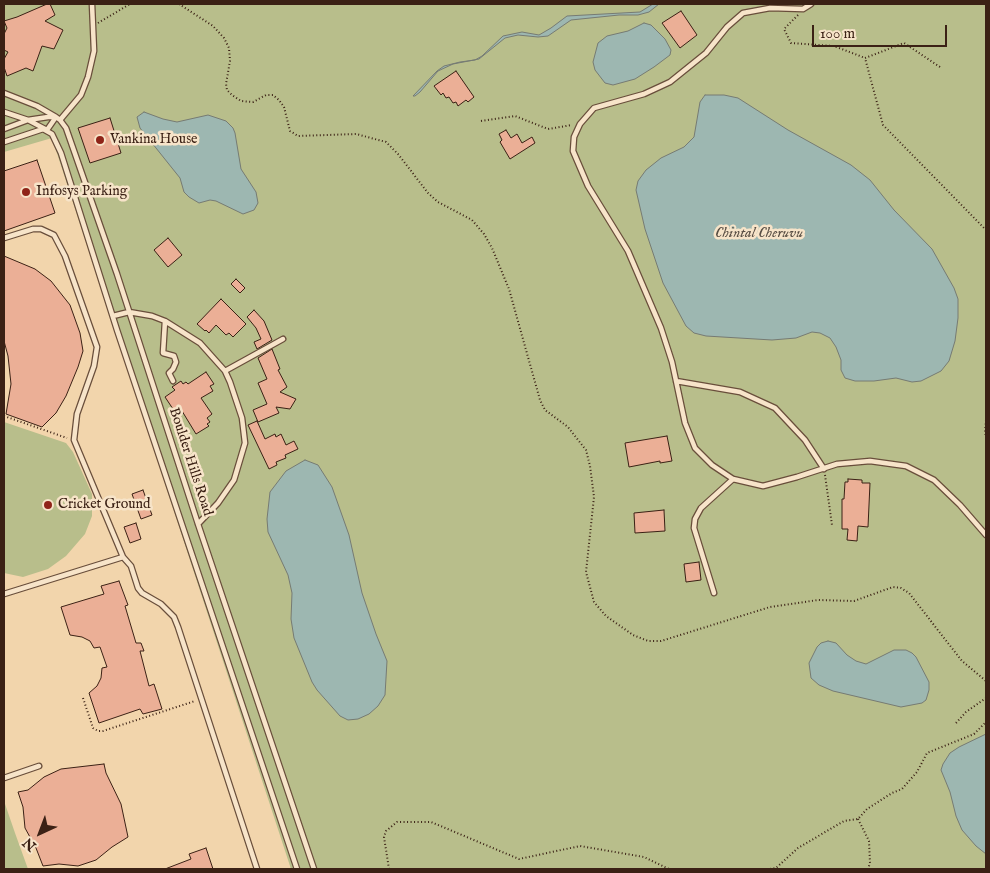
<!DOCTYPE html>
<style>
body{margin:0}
#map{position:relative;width:990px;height:873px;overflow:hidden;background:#f2d5ac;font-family:"IM FELL English",serif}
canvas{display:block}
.frame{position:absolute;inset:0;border:5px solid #3b2115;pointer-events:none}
.north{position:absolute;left:15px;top:808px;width:50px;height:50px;-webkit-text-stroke:4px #f7e4c9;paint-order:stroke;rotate:223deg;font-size:14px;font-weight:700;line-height:20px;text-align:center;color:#3b2115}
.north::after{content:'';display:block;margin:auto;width:18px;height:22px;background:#3b2115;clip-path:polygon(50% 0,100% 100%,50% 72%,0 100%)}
.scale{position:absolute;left:812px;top:25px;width:135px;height:22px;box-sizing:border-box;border:2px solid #3b2115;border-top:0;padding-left:6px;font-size:15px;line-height:18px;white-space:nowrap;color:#3b2115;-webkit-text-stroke:4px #f7e4c9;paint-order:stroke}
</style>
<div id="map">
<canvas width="990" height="873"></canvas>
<div class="frame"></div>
<div class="north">N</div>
<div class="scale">100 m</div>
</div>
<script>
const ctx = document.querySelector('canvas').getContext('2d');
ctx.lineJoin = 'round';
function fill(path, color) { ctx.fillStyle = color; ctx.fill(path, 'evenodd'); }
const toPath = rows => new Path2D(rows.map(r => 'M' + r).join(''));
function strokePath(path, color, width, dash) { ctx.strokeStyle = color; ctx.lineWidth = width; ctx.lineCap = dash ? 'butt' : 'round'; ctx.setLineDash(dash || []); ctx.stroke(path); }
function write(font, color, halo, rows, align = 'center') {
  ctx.font = font + ' "IM FELL English",serif'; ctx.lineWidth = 5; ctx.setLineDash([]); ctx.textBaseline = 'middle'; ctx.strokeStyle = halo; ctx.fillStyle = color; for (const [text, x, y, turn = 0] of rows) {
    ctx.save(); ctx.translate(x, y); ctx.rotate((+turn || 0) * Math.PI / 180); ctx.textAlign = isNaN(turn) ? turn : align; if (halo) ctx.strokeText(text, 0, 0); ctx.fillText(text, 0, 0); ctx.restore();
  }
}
fill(toPath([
 [4,4,986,4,986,869,291,869,52,138,4,152],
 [4,422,66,443,73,452,92,494,92,516,85,534,66,556,48,569,23,577,4,573],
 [4,801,15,833,28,869,4,869]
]), '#b8be8b');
const water = toPath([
 [653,4,659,4,649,12,638,15,619,15,571,20,548,36,538,37,518,35,505,38,479,59,453,64,438,71,420,92,415,96,413,96,437,71,444,66,460,62,475,60,482,56,503,36,522,32,539,35,551,28,567,16,640,12,653,4],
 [644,23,651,25,665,39,671,50,670,55,654,67,635,79,613,85,605,83,595,70,593,62,598,43,607,36,628,31,644,23],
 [705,95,724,95,738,98,788,130,851,165,870,180,894,210,932,249,954,288,958,299,958,318,955,341,949,361,941,371,921,381,912,382,896,378,874,381,855,381,845,378,841,370,841,360,836,347,830,338,820,333,812,332,796,338,772,340,706,336,694,333,686,326,663,283,645,229,636,190,638,181,646,170,661,158,684,147,694,137,700,102,705,95],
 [144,112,163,119,177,122,208,115,226,121,233,128,235,133,241,169,256,192,258,203,254,210,243,214,216,201,210,200,199,203,189,197,184,192,180,178,140,128,137,117,144,112],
 [305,460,318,465,332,487,349,535,362,593,376,634,387,661,385,695,378,706,369,714,358,719,348,720,340,716,317,690,312,682,294,638,291,619,292,593,288,575,268,532,267,519,270,492,286,471,305,460],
 [828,641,836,643,847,655,856,661,866,664,894,650,906,650,912,653,916,657,929,682,929,690,926,700,922,703,901,707,833,691,819,685,811,678,809,663,817,647,821,643,828,641],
 [986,734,986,854,976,846,962,830,956,816,950,792,941,770,943,764,950,753,959,747,986,734]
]);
fill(water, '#9db7b1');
strokePath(water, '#767b73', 1);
const building = toPath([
 [47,4,50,4,55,15,45,21,63,30,54,49,42,46,33,71,26,68,7,76,4,67,4,59,8,52,4,50,4,34,7,28,4,21,17,17,47,4],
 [681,11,697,35,680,48,662,23,681,11],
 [456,71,474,97,468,102,466,100,458,106,456,102,453,103,449,97,446,98,443,93,441,95,434,86,456,71],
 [110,118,121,153,90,163,78,128,110,118],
 [506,130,511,138,517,134,522,143,532,137,535,143,510,159,500,142,502,140,499,134,506,130],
 [37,160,55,213,4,231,4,171,37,160],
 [168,238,182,255,168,267,154,250,168,238],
 [4,256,35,269,51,281,70,305,80,333,83,351,78,367,66,396,56,413,42,427,6,414,11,384,8,356,4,341,4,256],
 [236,279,245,288,240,293,231,284,236,279],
 [221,299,246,324,233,337,229,333,226,335,216,325,209,333,206,330,205,331,197,324,221,299],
 [254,310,264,321,272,340,257,349,254,342,261,339,256,328,247,317,254,310],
 [272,349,280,369,278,370,287,387,280,392,296,399,290,409,276,407,279,413,258,422,253,410,267,404,258,383,267,379,258,358,272,349],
 [206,372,214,384,210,386,213,391,201,398,212,414,207,418,210,422,207,424,209,426,196,434,182,411,177,415,165,397,175,390,172,387,181,381,183,384,186,382,188,384,206,372],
 [257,421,265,439,275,434,276,437,281,434,286,445,294,441,298,449,285,455,286,458,276,462,277,465,269,469,248,425,257,421],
 [667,436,672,461,660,463,660,461,629,467,625,443,667,436],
 [848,479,862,480,862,483,870,483,868,527,858,526,857,541,847,540,848,529,842,529,842,499,844,499,845,482,848,482,848,479],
 [143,490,152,515,141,519,132,494,143,490],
 [664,510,665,531,635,533,634,513,664,510],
 [136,523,141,539,130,543,124,527,136,523],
 [699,562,701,580,686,582,684,564,699,562],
 [119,581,128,605,125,606,136,643,141,643,144,651,140,651,149,686,154,684,162,709,143,714,140,709,99,723,89,693,97,686,101,678,102,668,107,667,100,647,94,648,90,641,82,637,70,635,61,607,104,594,101,586,119,581],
 [104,764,106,773,121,804,128,837,112,847,96,860,78,866,59,864,43,866,36,848,25,828,23,807,18,792,28,790,44,777,61,769,104,764],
 [206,848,213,869,165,869,191,859,189,854,206,848]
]);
fill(building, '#ebaf96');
strokePath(building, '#3b2115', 1);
const lane = toPath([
 [811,4,803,9,770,8,743,13,727,27,706,53,670,82,644,94,594,108,580,124,574,137,573,151,588,186,628,251,661,328,672,362,685,423,695,448,712,465,733,479,763,486,797,477,837,464,870,461,906,466,934,480,960,505,986,535],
 [4,93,37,106,56,117,47,130,28,120,4,112],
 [60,120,81,95,88,77,94,51,92,4],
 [4,129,28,120,48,117,56,117,60,120,66,128,117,274,198,524,314,869],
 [4,142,43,129,52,134,61,153,117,330,297,869],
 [4,238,33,229,41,229,54,235,65,256,97,347,94,366,77,414,74,440,123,557,131,566,138,588,142,593,161,604,174,617,178,627,257,869],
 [113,316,129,312,152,316,165,321,200,343,225,371,230,382,242,418,245,443,234,480,218,503,198,524],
 [165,321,163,353,174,356,176,362,173,369,169,373,173,381],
 [225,371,283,339],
 [676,381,740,392,775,408,805,440,824,469],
 [714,593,694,528,695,519,701,508,733,479],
 [4,594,123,557],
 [4,778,39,766]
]);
strokePath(lane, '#694e3b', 7);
strokePath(toPath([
 [179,4,213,26,224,38,229,48,230,61,226,84,227,90,232,95,241,101,253,102,266,95,273,95,279,100,284,107,290,131,298,136,356,134,386,142,398,154,428,193,438,202,472,220,484,234,492,248,509,289,540,400,545,410,568,427,586,450,590,466,594,497,586,572,594,602,606,616,633,635,648,641,661,641,770,607,818,600,854,601,893,587,901,588,909,593,962,661,986,681],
 [798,15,784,29,791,43,834,46,865,58],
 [98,23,130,4],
 [940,67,904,43,865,58,883,125,986,230],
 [481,121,515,116,548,129,572,125],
 [4,416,67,438],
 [986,420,985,432,986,437],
 [825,475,832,525],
 [83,698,93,728,98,731,103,731,195,701],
 [956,723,966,712,986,698],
 [858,819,869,841,870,863,868,869],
 [389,869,384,837,386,831,397,822,431,822,519,859,580,846,644,857,669,869],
 [770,869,776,868,798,848,844,821,858,819,867,809,892,793,902,789,917,772,927,753,974,734,986,722]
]), '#3b2115', 2, [1, 2.5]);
strokePath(lane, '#f7e4c9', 4.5);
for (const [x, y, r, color] of [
 [100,140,5,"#8f2418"],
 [26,192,5,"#8f2418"],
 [48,505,5,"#8f2418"]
]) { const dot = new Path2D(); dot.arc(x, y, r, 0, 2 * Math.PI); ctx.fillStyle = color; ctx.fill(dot); strokePath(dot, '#f7e4c9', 2); }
write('14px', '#3b2115', '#f7e4c9', [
 ["Vankina House",110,140],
 ["Infosys Parking",36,192],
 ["Cricket Ground",58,505]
], 'left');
write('14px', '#3b2115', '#f7e4c9', [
 ["Boulder Hills Road",190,462,72]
]);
write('italic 15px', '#584e44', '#f7e4c9', [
 ["Chintal Cheruvu",759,234]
]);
</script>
